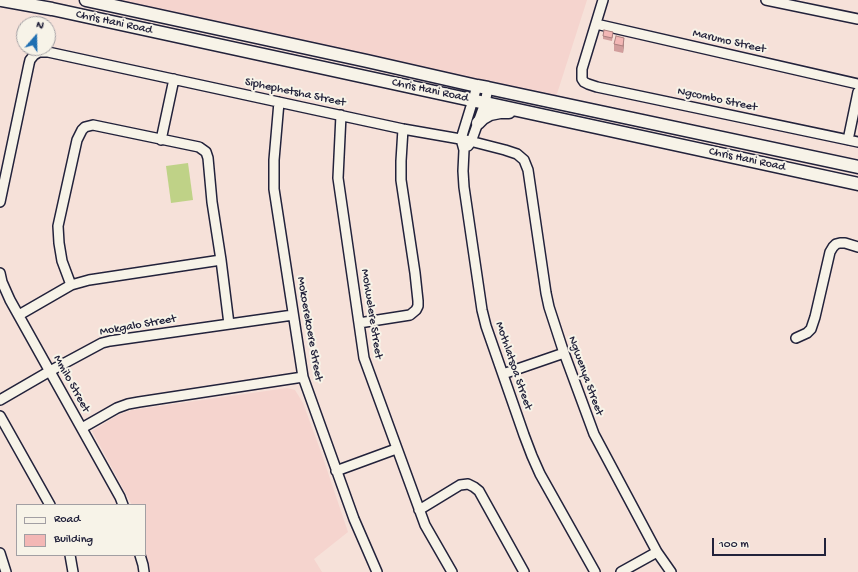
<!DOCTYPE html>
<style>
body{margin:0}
#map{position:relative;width:858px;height:572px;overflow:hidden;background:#f6e1d9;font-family:"Gochi Hand",sans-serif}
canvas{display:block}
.legend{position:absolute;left:16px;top:504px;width:130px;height:52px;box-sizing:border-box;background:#f7f3e8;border:1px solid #a29fa3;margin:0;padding:5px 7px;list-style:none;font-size:12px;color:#22223b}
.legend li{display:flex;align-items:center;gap:8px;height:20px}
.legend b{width:20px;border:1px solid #a29fa3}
.north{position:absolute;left:16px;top:16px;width:40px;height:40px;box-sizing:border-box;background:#f7f3e8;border:1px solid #a29fa3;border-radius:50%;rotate:20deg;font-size:11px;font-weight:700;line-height:16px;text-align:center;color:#22223b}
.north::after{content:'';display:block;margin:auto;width:14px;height:18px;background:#1f6fb2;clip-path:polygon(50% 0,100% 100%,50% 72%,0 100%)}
.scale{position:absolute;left:712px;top:538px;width:114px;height:18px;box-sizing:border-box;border:2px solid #22223b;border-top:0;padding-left:5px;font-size:12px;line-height:14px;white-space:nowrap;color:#22223b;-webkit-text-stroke:3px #f7f3e8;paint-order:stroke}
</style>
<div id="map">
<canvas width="858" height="572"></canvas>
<ul class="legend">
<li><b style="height:5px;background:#f7f3e8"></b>Road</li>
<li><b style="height:11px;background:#f3b7b5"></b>Building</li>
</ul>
<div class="north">N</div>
<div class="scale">100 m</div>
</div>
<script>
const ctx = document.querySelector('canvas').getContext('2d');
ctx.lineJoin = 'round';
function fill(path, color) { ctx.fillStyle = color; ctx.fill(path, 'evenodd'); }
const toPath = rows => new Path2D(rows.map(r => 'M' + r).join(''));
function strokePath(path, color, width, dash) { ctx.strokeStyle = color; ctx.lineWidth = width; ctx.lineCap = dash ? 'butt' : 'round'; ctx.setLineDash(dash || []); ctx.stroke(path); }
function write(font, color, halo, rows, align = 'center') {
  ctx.font = font + ' "Gochi Hand",sans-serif'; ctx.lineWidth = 4; ctx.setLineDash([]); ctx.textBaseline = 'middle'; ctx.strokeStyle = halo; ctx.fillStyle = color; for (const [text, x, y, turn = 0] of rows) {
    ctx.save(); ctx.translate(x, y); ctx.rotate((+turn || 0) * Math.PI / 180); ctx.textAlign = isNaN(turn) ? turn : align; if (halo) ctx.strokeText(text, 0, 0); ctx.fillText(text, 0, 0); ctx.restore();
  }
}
fill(toPath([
 [91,0,587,0,555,100],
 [287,388,295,390,303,403,321,452,348,532,314,559,322,572,150,572,145,554,145,505,132,505,92,431,118,415,132,410]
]), '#f5d4ce');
fill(toPath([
 [188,163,193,200,171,203,166,166]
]), '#bfd287');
const street = toPath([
 [603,0,582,69,582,79,584,82,588,84,597,87,858,142],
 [766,0,858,19],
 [596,24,858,84],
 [477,86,473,100,461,139,464,150,463,171,464,187,482,310,486,326,524,435,532,456,540,474,595,572],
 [279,102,274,160,274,189,303,377,354,519,377,572],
 [341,115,338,178,364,358,425,525,452,572],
 [161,140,174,79],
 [848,140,858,92],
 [468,146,471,142,485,103,488,88],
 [0,202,29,64,30,60,34,55,39,52,48,52,403,129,466,140,505,150,517,154,524,160,528,170,546,293,549,307,563,350,594,434,657,552,671,572],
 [0,273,2,282,10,300,120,497,123,505],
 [71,285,62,261,59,243,58,226,77,140,82,130,85,127,93,125,199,147,206,152,208,158,212,202,221,260,229,324],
 [19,315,71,285,89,280,221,260],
 [359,323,410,315,416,310,418,306,418,301,415,273,401,180,401,161,403,129],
 [796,338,807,333,811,329,815,317,830,252,833,247,836,244,840,243,845,243,858,247],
 [503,374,564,353],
 [0,400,50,371,102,343,110,341,293,315],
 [0,416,50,505],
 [82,428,117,408,128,404,139,402,303,377],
 [336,471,396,449],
 [419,510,460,485,468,484,474,487,479,491,524,572],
 [0,553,6,572],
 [70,555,73,572],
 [140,555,143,565,144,572],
 [621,572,657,552]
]);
const secondary = toPath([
 [2,0,52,9,858,184],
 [86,0,367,61,477,86,488,88,591,110,858,167],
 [478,123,483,118,490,114,500,112,509,112]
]);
strokePath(street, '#22223b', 12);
strokePath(secondary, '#22223b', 15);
strokePath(street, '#f7f3e8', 9);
strokePath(secondary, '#f7f3e8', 12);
fill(toPath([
 [613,35,612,41,603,39,603,36],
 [614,44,624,44,623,53,614,51]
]), '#d19d9c');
fill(toPath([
 [624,38,624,44,623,53,623,46]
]), '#aa807f');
const building = toPath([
 [604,30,613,32,612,38,603,36,604,30],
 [616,36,624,38,623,46,614,44,616,36]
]);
fill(building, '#f3b7b5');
strokePath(building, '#aa807f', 1);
write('12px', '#22223b', '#f7f3e8', [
 ["Chris Hani Road",114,23,12],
 ["Marumo Street",729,42,13],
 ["Chris Hani Road",430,91,12],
 ["Siphephetsha Street",295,93,12],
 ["Ngcombo Street",717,100,12],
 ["Chris Hani Road",747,160,12],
 ["Mohwelere Street",371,314,81],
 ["Mokgalo Street",138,326,-10],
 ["Mokoerekoere Street",309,329,80],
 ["Mothlatsoa Street",513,366,71],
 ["Ngwenya Street",585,376,70],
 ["Mmilo Street",71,384,61]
]);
</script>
